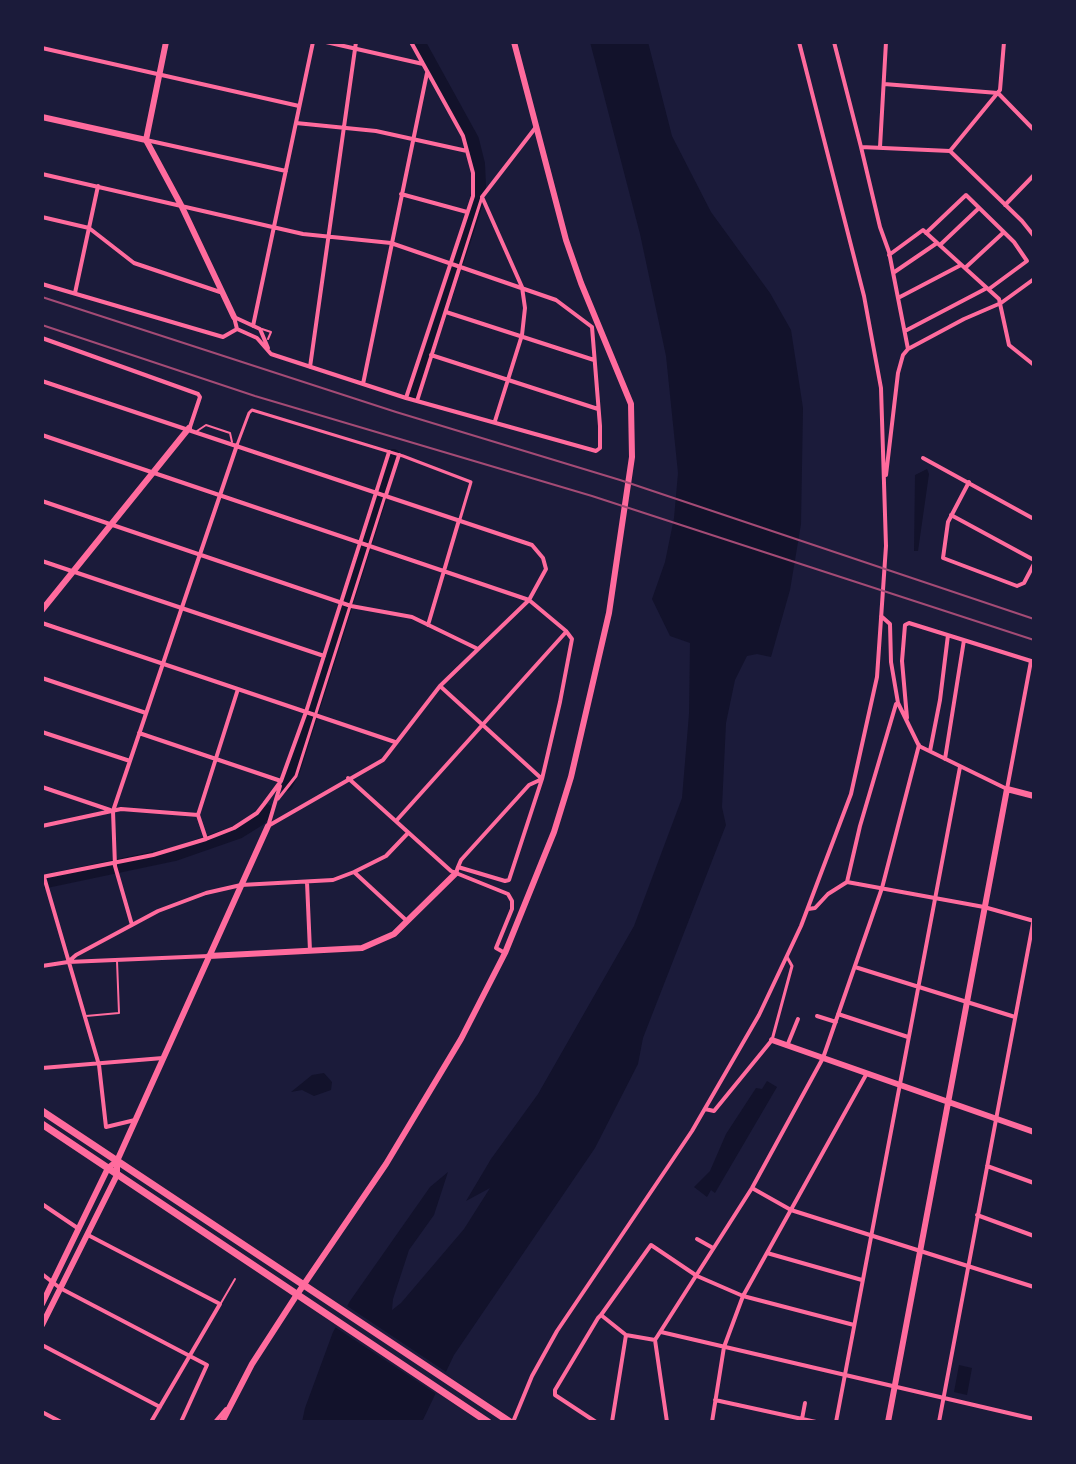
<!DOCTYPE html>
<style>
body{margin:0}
#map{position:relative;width:1076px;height:1464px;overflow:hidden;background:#1b1b3a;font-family:"Roboto Serif",serif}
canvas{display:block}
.frame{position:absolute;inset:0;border:44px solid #1b1b3a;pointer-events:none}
</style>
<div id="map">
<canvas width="1076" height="1464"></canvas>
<div class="frame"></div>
</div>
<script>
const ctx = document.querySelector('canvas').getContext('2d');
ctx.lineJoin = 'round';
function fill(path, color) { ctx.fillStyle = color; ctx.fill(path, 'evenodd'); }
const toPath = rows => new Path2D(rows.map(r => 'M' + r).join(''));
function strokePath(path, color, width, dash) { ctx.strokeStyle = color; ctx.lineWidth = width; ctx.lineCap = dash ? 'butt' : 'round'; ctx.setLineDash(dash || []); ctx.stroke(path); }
fill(toPath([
 [590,42,648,42,672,136,711,212,770,293,791,330,803,408,801,524,790,590,771,657,757,654,747,656,735,680,726,723,722,807,726,825,643,1038,638,1064,595,1148,454,1355,422,1422,302,1422,305,1408,333,1332,350,1301,430,1187,448,1172,434,1215,409,1250,393,1299,392,1310,401,1303,464,1229,490,1188,466,1201,491,1159,538,1094,634,926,682,798,689,714,690,643,670,636,652,599,665,562,674,518,678,473,666,356,640,234],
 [927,469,929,474,918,551,914,551,915,475],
 [324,1073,332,1082,331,1090,314,1096,302,1090,291,1092,312,1075],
 [767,1081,777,1087,715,1193,711,1190,707,1197,694,1187,710,1171,726,1134,756,1088,762,1089],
 [959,1365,972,1368,967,1395,954,1392]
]), '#12122b');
fill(toPath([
 [344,1304,449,1374,438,1395,332,1325]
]), '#1b1b3a');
strokePath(toPath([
 [413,395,477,200,479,186,478,164,472,140,418,42],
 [286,784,294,768,393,456],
 [42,882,175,854,238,832,259,819,266,811]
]), '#12122b', 14);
strokePath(toPath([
 [262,329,271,332,268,339],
 [197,431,206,425,230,433,232,442],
 [86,1016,119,1013,117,961],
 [221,1303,235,1279]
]), '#ff6b9d', 2);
strokePath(toPath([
 [460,266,482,197],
 [237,445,249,413,252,410,403,456,471,482,460,519],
 [278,799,296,776,385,496],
 [772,1040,792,966,787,957]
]), '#ff6b9d', 3);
strokePath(toPath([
 [326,42,423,64],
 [834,42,861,147,950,151,1022,221,1034,236],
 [42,48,299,106],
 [884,84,998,93,1034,130],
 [296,123,376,131,467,151],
 [146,140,286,171],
 [861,147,880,227,889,252,908,349],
 [880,147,886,42],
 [950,151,1000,90,1004,42],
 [42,174,303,234,391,243,556,300,592,327],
 [401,194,467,212],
 [482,197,522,287,525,308,522,335,495,421],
 [482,197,536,127],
 [1005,205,1034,175],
 [42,217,89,228,134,263,220,292],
 [926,233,966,195,1014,242,1027,261,989,289],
 [940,245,979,208],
 [889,255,923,230,999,299,1009,345,1034,365],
 [965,268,1004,232],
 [893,273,937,243],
 [42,284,223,337,237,329],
 [75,293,98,186],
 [898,298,961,265],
 [446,312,594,360],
 [234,317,237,329,257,338,271,354,406,398,596,451,600,448,600,426,592,327],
 [234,317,260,329,268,348],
 [253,326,313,42],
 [905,331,987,288],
 [42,338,198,394,200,397,190,427],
 [431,355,598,409],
 [310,367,356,42],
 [42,381,532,545,543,558,546,569,529,600,440,686,383,760,268,826],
 [363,384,427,73],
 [406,398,473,196,473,173,463,136,411,42],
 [417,401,460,266],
 [42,435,529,600,566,631,572,639,560,702,542,779,509,880,505,881,458,867,456,873],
 [923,458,1034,519],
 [886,475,898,373,903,355,908,349,964,319,1001,303,1034,279],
 [969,482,948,522,943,558,1017,586,1024,583,1034,564],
 [386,495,399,455],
 [42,501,351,606,412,617,478,649],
 [951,515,1034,560],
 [42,561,324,656],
 [881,616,890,624,891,662,898,703,919,746,1007,789,1031,661,1034,662],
 [42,623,395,742],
 [428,625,459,520],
 [42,678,146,713],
 [440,686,542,779,529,785,461,860,458,867],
 [898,703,896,704,860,826,847,882,984,907,1034,921],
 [907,718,902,661,905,625,909,623,1031,661],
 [42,732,130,761],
 [139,733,281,781],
 [930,751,940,700,948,635],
 [945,759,964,640],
 [348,778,451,871,508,894,512,901,512,909,496,948,505,953],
 [42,787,110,810],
 [396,821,566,632],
 [269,823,280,786],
 [42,826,121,809,198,815],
 [206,839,198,815,238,689],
 [354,872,407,921],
 [42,877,153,855,206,839,234,828,257,813,264,804,281,781,306,712,389,452],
 [44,877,99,1065,106,1127,135,1120],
 [307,882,310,951],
 [808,909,815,908,828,894,847,882],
 [132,925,115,866,113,811,237,445],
 [68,962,76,955,158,911,206,893,241,885,333,880,354,872,386,856,408,833],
 [42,966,68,962,209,956],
 [855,967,1015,1017],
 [838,1014,908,1037],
 [817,1016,836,1022],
 [787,1046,798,1019],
 [42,1068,163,1058],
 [705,1109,714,1111,772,1040],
 [987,1166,1034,1183],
 [752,1188,791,1210,1034,1287],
 [42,1204,79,1229],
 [977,1215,1034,1236],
 [88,1235,220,1304,151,1422],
 [697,1239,713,1248],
 [767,1253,862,1280],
 [42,1274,60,1288,207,1365,181,1422],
 [601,1315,651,1245,697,1276,743,1296,854,1325],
 [661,1332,1034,1419],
 [42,1345,160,1407],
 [715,1400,816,1422],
 [42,1412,61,1422],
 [802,1419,805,1403],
 [215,1422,226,1409],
 [513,1422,532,1376,557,1331,692,1131,759,1015,801,926,851,794,877,677,886,546,881,388,864,296,799,42],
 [596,1422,555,1395,555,1390,598,1318,601,1315,626,1335,655,1340],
 [612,1422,626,1335],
 [667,1422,655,1340,752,1188,823,1058,882,888,919,745],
 [712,1422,724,1347,743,1296,867,1073],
 [836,1422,960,767],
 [939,1422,1034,918]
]), '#ff6b9d', 4);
strokePath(toPath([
 [166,42,146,140,181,205,234,317],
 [42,117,146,140],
 [209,956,362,948,394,934,456,873],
 [772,1040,1034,1132],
 [42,1304,108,1168,117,1161,268,826],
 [42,1325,117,1175,117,1161],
 [222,1422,252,1364,296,1296],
 [888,1422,1007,789,1034,796]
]), '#ff6b9d', 6);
strokePath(toPath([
 [42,610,189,428],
 [296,1296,386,1164,461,1039,505,953,554,832,571,777,609,613,632,457,631,404,581,283,566,240,514,42]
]), '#ff6b9d', 6);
strokePath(toPath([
 [42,1111,510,1422],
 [42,1124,488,1422]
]), '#ff6b9d', 7);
strokePath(toPath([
 [42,297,396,412,620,480,1034,619],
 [42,325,255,396,592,496,1034,640]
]), '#a44b75', 2);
</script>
